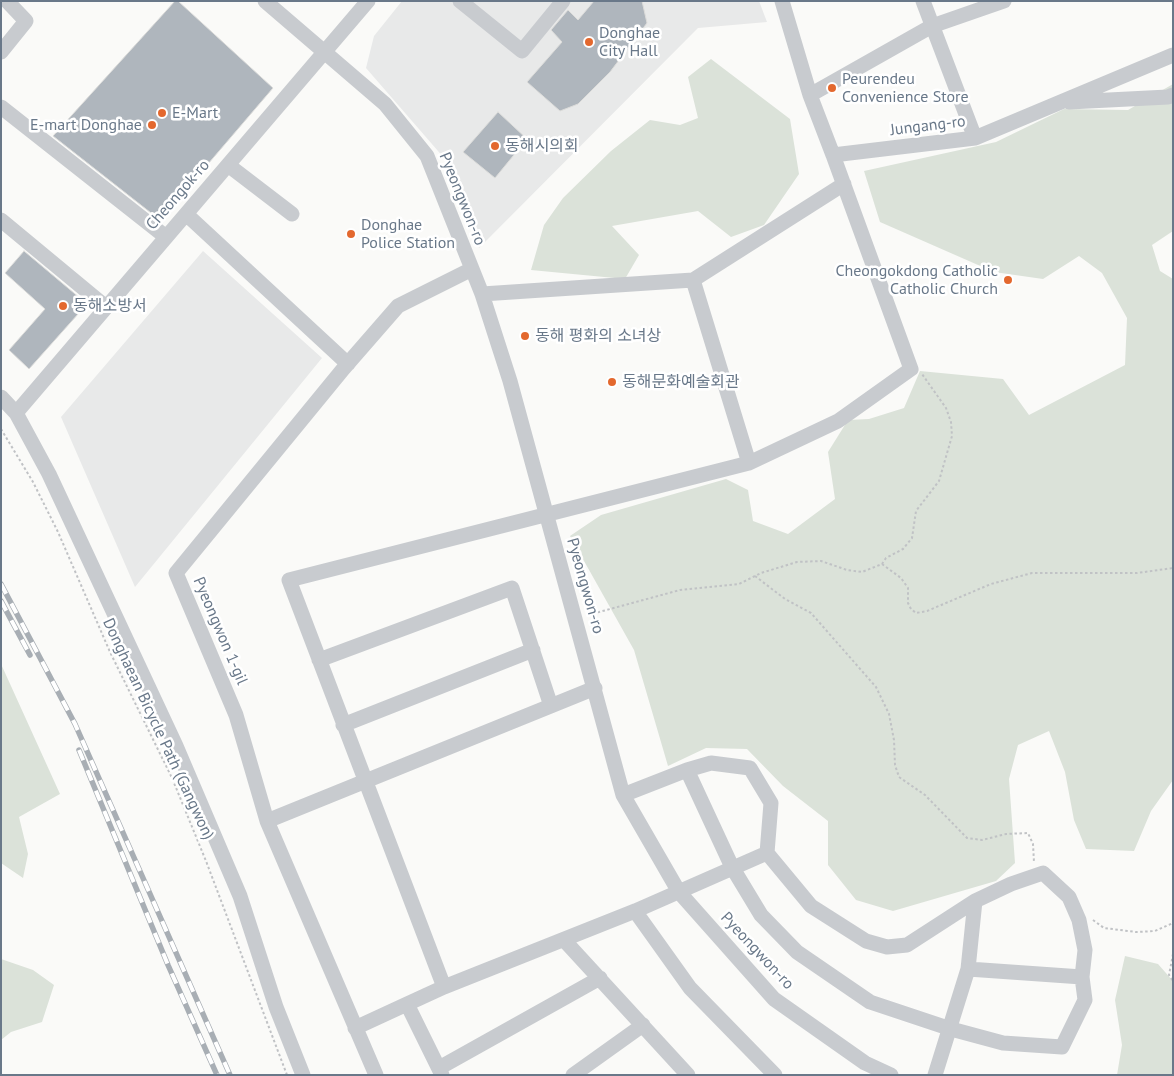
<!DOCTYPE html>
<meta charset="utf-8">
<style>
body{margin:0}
#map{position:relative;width:1174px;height:1076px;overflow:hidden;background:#fafaf8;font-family:"PT Sans",sans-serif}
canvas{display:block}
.frame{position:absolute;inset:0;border:2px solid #697889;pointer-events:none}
</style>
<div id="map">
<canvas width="1174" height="1076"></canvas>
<div class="frame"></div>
</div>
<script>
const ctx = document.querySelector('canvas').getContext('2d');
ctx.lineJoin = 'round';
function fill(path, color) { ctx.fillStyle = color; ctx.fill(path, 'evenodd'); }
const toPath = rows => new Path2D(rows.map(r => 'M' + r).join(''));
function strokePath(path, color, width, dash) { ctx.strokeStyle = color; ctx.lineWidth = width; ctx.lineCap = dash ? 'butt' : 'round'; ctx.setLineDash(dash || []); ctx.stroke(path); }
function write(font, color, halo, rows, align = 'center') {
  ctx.font = font + ' "PT Sans","Noto Sans KR",sans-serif'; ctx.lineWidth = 5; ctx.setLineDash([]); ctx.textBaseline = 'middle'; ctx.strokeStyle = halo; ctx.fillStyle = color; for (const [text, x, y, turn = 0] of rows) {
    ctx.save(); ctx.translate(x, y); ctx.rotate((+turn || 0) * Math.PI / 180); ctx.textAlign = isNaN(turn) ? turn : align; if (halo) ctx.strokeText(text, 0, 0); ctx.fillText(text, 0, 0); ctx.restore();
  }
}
fill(toPath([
 [402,1,759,1,767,22,698,28,479,248,451,166,366,68,374,36],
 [203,251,322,358,135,587,61,417]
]), '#e8e9e9');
fill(toPath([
 [711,59,790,119,799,174,764,225,731,237,698,211,612,226,639,255,625,279,531,270,544,225,563,198,611,151,650,120,680,125,698,118,688,77],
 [1173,84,1173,231,1152,245,1160,271,1173,279,1173,780,1151,811,1134,851,1086,849,1074,820,1065,772,1049,731,1018,745,1009,779,1015,863,996,881,893,911,856,900,828,865,828,821,783,786,747,749,706,748,668,766,634,650,570,536,601,515,726,479,748,490,753,521,788,534,835,499,828,452,848,420,869,419,904,408,920,371,1003,379,1029,415,1125,365,1127,318,1102,273,1079,256,1043,279,994,272,880,222,864,171,996,142,1064,109,1128,110],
 [1,664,60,794,19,817,28,854,23,878,1,863],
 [1125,956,1158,964,1173,981,1173,1075,1117,1075,1122,1045,1115,1000],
 [1,959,33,970,54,985,42,1022,11,1032,1,1040]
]), '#dbe2d9');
const building = toPath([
 [175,1,178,1,273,88,160,220,53,136,175,1],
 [594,1,642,1,647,23,610,72,578,104,560,111,527,82,562,42,551,30,568,10,578,20,594,1],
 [498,112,527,139,495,178,463,152,498,112],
 [24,251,87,304,29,369,9,350,45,309,5,273,24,251]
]);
fill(building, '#afb6bd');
strokePath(building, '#dcdcda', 1);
strokePath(toPath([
 [1,429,33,482,58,532,110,652,172,778,206,861,287,1075],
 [882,564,901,578,908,588,908,603,911,609,916,613,927,611,991,584,1032,573,1137,573,1173,568],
 [755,576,785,599,811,613,876,687,889,714,894,740,895,765,899,777,925,795,967,838,982,840,1006,834,1028,833,1033,844,1034,862],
 [588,615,680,590,739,584,761,573,797,562,821,561,847,570,862,572,882,564,886,558,903,549,912,538,916,511,939,481,952,436,951,422,946,408,922,374],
 [1093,920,1104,928,1136,932,1155,931,1173,923],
 [1173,954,1169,975,1173,981]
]), '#c0c2c5', 2, [2.5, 2.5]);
strokePath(toPath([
 [265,1,385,104,427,156,482,294,510,381,623,795,679,892,774,999,865,1063,891,1075],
 [460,1,522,51,563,1],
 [782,1,810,95,833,155,975,138,1173,55],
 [923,1,975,138],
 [1,52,26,21,7,1],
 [810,95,932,26,1004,1],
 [1069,102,1168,97,1173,95],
 [1,107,166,237],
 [228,165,292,214],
 [186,214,348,364],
 [1,220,106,307],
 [693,280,749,463],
 [482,294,693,280,844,184],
 [1,397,16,413,49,474,176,746,240,896,276,1007,303,1075],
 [16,413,368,1],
 [319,660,512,588,551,706],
 [343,725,533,650],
 [711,763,750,768,771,803,767,853,811,906,866,941,887,947,907,945,975,901,1011,884,1043,873,1069,897,1079,920,1085,950,1082,977,1085,1000,1062,1047,1003,1043,951,1029,870,1002,797,952,761,915,732,867,687,770,711,763],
 [623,795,687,770],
 [267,821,595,688],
 [635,911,690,988,775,1075],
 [564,940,688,1075],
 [968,969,1082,977],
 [444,987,289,580,749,463,838,421,911,369,833,155],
 [355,1028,407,1004],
 [439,1068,600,978],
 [376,1075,267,821,236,715,176,573,344,368,398,306,472,269],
 [442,1075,407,1004,444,987,635,911,767,853],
 [573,1075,643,1025],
 [935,1075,968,969,975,901]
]), '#c8cbcf', 15);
const rail = toPath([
 [1,584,75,724,230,1075],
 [1,601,30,655],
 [79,750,168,965,217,1075]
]);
strokePath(rail, '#a8aeb4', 5.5);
strokePath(rail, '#fff', 4, [11]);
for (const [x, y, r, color] of [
 [589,42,5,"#e3682e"],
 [832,88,5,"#e3682e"],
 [162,113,5,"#e3682e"],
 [152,125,5,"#e3682e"],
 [495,146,5,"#e3682e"],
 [351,234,5,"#e3682e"],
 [1008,280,5,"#e3682e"],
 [63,306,5,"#e3682e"],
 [525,336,5,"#e3682e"],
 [612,382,5,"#e3682e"]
]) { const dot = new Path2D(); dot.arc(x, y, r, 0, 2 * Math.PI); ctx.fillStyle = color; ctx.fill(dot); strokePath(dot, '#fff', 2); }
write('16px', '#697889', '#fff', [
 ["Donghae",599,33],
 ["City Hall",599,51],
 ["Peurendeu",842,79],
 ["Convenience Store",842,97],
 ["E-Mart",172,113],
 ["E-mart Donghae",142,125,"right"],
 ["동해시의회",505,146],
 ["Donghae",361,225],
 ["Police Station",361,243],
 ["Cheongokdong Catholic",998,271,"right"],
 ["Catholic Church",998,289,"right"],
 ["동해소방서",73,306],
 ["동해 평화의 소녀상",535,336],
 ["동해문화예술회관",622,382]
], 'left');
write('16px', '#697889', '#fff', [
 ["Jungang-ro",928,126,-7],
 ["Cheongok-ro",178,195,-49],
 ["Pyeongwon-ro",462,199,68],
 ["Pyeongwon-ro",585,586,74],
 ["Pyeongwon 1-gil",220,631,67],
 ["Donghaean Bicycle Path (Gangwon)",158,729,65],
 ["Pyeongwon-ro",757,951,47]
]);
</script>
